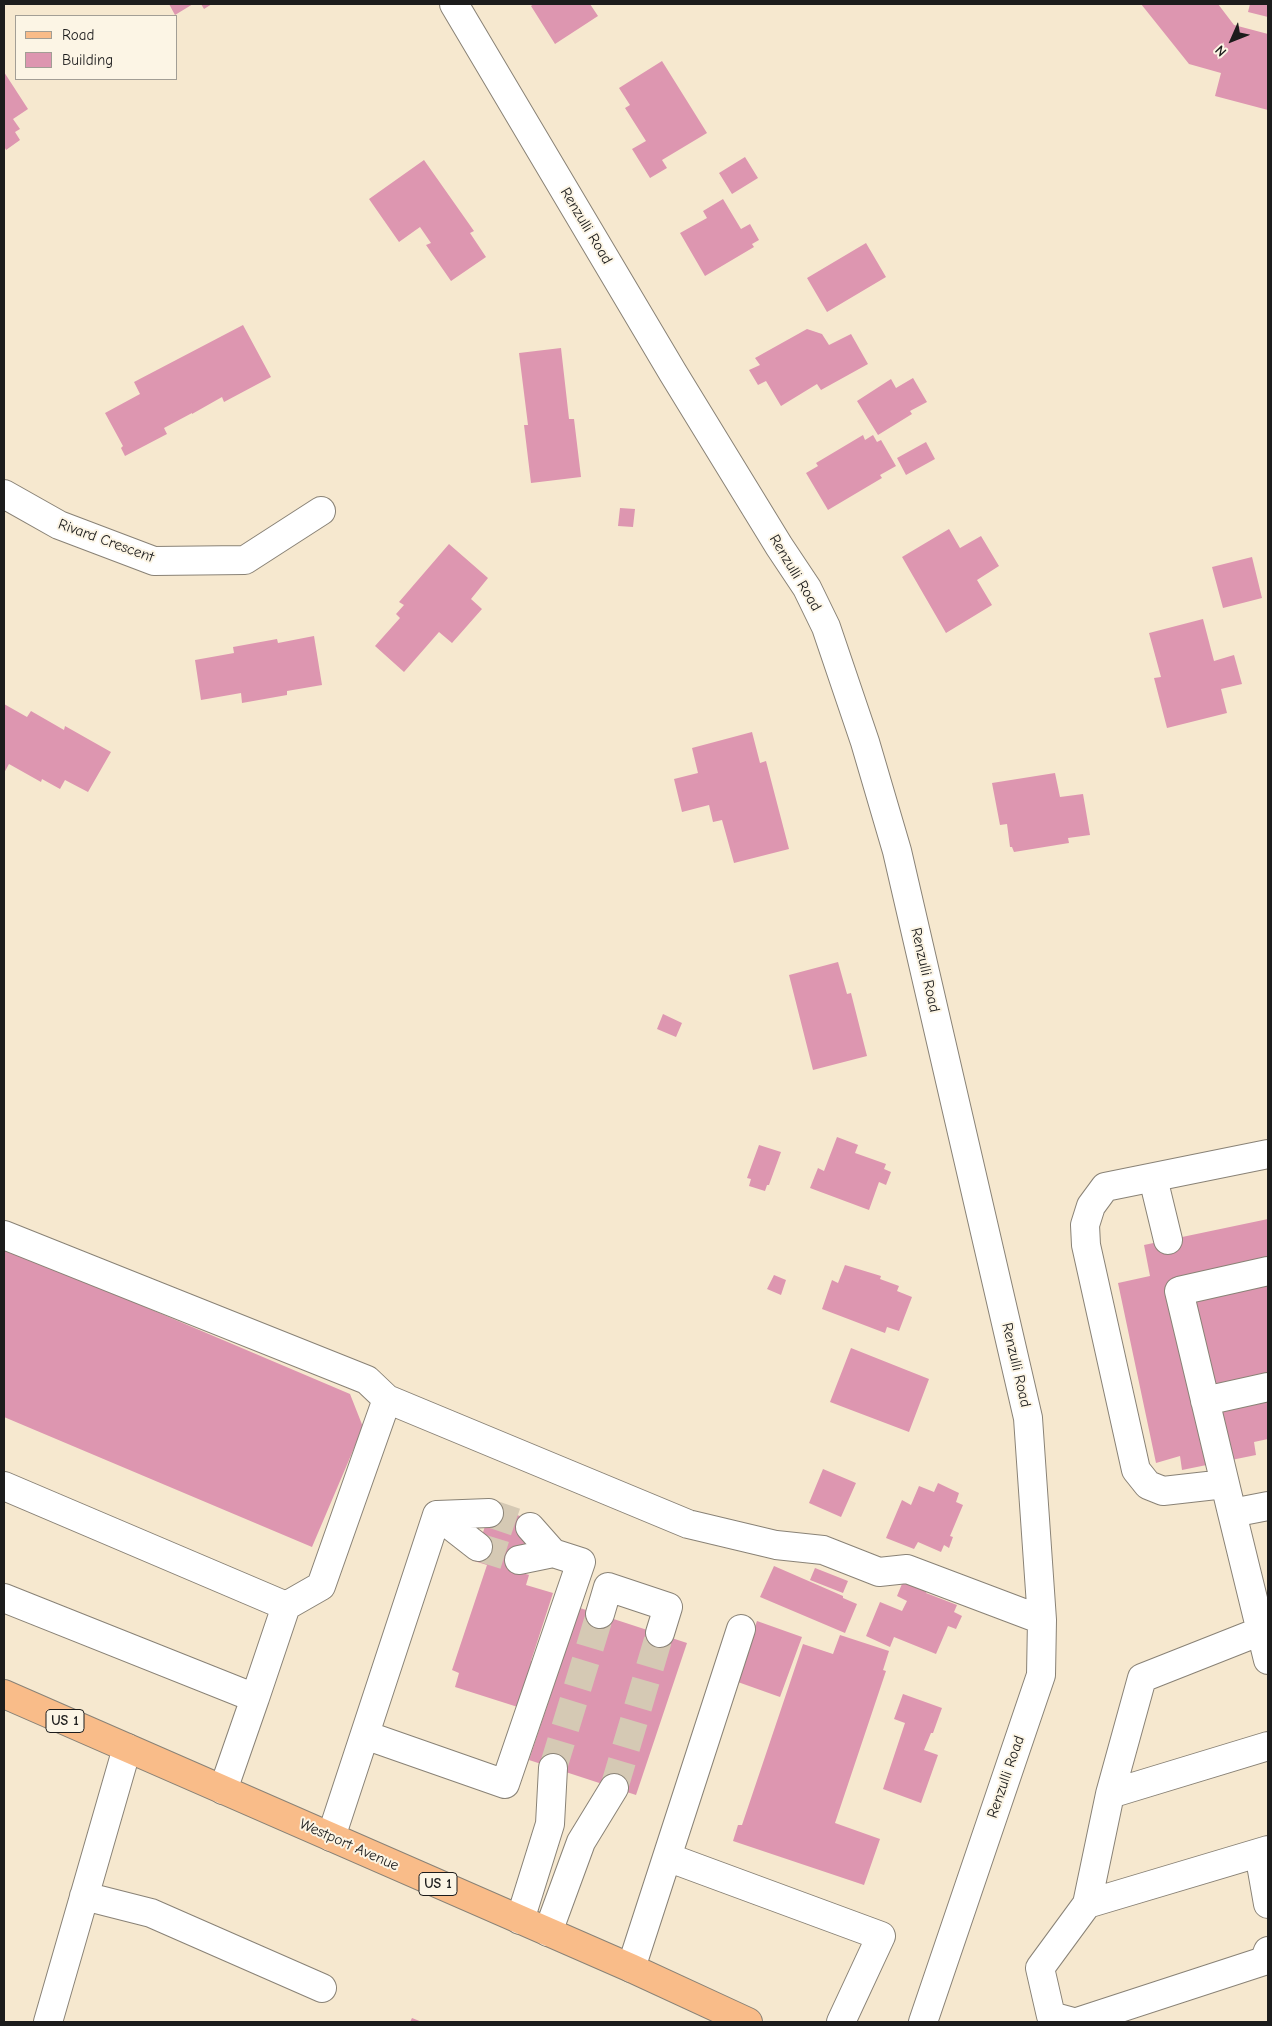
<!DOCTYPE html>
<style>
body{margin:0}
#map{position:relative;width:1272px;height:2026px;overflow:hidden;background:#f6e8cf;font-family:"Comic Neue",sans-serif}
canvas{display:block}
.frame{position:absolute;inset:0;border:5px solid #1c1c1c;pointer-events:none}
.legend{position:absolute;left:15px;top:15px;width:162px;height:65px;box-sizing:border-box;background:#fcf5e5;border:1px solid #a29e95;margin:0;padding:6px 9px;list-style:none;font-size:15px;color:#1c1c1c}
.legend li{display:flex;align-items:center;gap:10px;height:25px}
.legend b{width:25px;border:1px solid #a29e95}
.north{position:absolute;left:1207px;top:15px;width:50px;height:50px;-webkit-text-stroke:4px #fcf5e5;paint-order:stroke;rotate:226deg;font-size:14px;font-weight:700;line-height:20px;text-align:center;color:#1c1c1c}
.north::after{content:'';display:block;margin:auto;width:18px;height:22px;background:#1c1c1c;clip-path:polygon(50% 0,100% 100%,50% 72%,0 100%)}
</style>
<div id="map">
<canvas width="1272" height="2026"></canvas>
<div class="frame"></div>
<ul class="legend">
<li><b style="height:6px;background:#f9bc89"></b>Road</li>
<li><b style="height:14px;background:#dd96b0"></b>Building</li>
</ul>
<div class="north">N</div>
</div>
<script>
const ctx = document.querySelector('canvas').getContext('2d');
ctx.lineJoin = 'round';
function fill(path, color) { ctx.fillStyle = color; ctx.fill(path, 'evenodd'); }
const toPath = rows => new Path2D(rows.map(r => 'M' + r).join(''));
function strokePath(path, color, width, dash) { ctx.strokeStyle = color; ctx.lineWidth = width; ctx.lineCap = dash ? 'butt' : 'round'; ctx.setLineDash(dash || []); ctx.stroke(path); }
function write(font, color, halo, rows, align = 'center') {
  ctx.font = font + ' "Comic Neue",sans-serif'; ctx.lineWidth = 4; ctx.setLineDash([]); ctx.textBaseline = 'middle'; ctx.strokeStyle = halo; ctx.fillStyle = color; for (const [text, x, y, turn = 0] of rows) {
    ctx.save(); ctx.translate(x, y); ctx.rotate((+turn || 0) * Math.PI / 180); ctx.textAlign = isNaN(turn) ? turn : align; if (halo) ctx.strokeText(text, 0, 0); ctx.fillText(text, 0, 0); ctx.restore();
  }
}
fill(toPath([
 [169,4,193,4,175,15],
 [201,4,212,4,204,9],
 [534,4,590,4,598,16,555,44,531,6],
 [1141,4,1218,4,1234,25,1268,34,1268,110,1215,96,1221,73,1189,64],
 [1250,4,1268,4,1268,17,1248,12],
 [662,61,707,133,662,160,667,168,650,178,632,149,646,141,625,108,630,105,619,88],
 [4,72,28,109,13,119,20,129,15,132,20,140,6,150,4,146],
 [745,157,758,178,732,194,719,173],
 [424,160,474,231,470,233,486,257,451,281,426,245,431,243,420,227,399,242,369,199],
 [723,199,741,229,750,224,759,240,752,244,754,247,705,276,680,233,707,218,703,211],
 [866,243,886,277,827,312,807,278],
 [243,325,271,377,224,402,222,397,192,414,192,413,164,428,167,434,125,456,121,448,123,446,105,413,140,394,134,382],
 [807,329,822,334,829,345,851,334,868,364,821,390,817,384,781,406,766,381,758,385,749,370,760,365,755,358],
 [561,348,569,419,574,419,581,477,531,483,524,425,528,425,519,353],
 [913,378,927,402,910,411,912,414,878,435,857,401,891,379,896,388],
 [863,435,865,440,873,435,877,442,881,440,896,466,880,475,882,478,828,510,806,473,818,466,816,463],
 [926,442,935,459,906,475,897,458],
 [620,508,635,509,633,527,618,526],
 [949,529,960,548,981,536,999,566,977,580,992,605,946,633,902,557],
 [449,544,488,578,471,599,482,609,452,643,439,632,404,672,375,646,400,618,396,614,404,605,399,602],
 [1252,557,1262,598,1223,608,1212,567],
 [1203,619,1214,661,1234,655,1242,684,1221,689,1227,713,1167,728,1154,678,1161,677,1149,633],
 [314,636,322,685,287,691,287,695,242,703,241,693,201,700,195,660,234,653,233,647,277,639,278,643],
 [4,704,27,717,31,711,64,730,65,726,111,752,88,792,65,780,60,789,42,779,41,782,9,764,4,773],
 [752,732,760,763,766,761,789,849,734,863,722,820,713,822,709,805,682,812,674,779,698,773,692,748],
 [1055,773,1060,797,1083,794,1090,835,1068,838,1069,843,1014,852,1012,847,1010,847,1007,824,1000,825,992,783],
 [838,962,847,994,851,993,867,1056,813,1070,789,975],
 [663,1014,682,1023,676,1037,657,1029],
 [837,1137,858,1145,855,1153,886,1164,884,1169,891,1172,886,1185,879,1182,869,1210,810,1188,818,1168,824,1171],
 [759,1145,781,1152,769,1185,767,1185,765,1191,749,1186,751,1179,747,1178],
 [1268,1219,1268,1439,1254,1442,1256,1455,1182,1470,1180,1456,1156,1463,1118,1283,1150,1276,1144,1245],
 [4,1247,350,1394,363,1427,312,1547,4,1417],
 [845,1265,881,1276,880,1279,899,1286,897,1291,912,1297,899,1331,887,1327,885,1333,822,1309,832,1280,838,1283],
 [774,1275,786,1280,781,1295,767,1289],
 [851,1348,929,1379,909,1432,830,1402],
 [823,1469,856,1483,841,1517,809,1503],
 [938,1483,959,1493,956,1502,963,1505,950,1536,953,1537,949,1548,944,1545,941,1552,918,1542,914,1549,886,1538,902,1500,911,1505,919,1486,934,1492],
 [491,1507,533,1520,516,1571,529,1575,526,1585,553,1593,531,1661,538,1664,524,1709,455,1687,459,1673,452,1670,487,1565,474,1561],
 [774,1566,843,1596,843,1598,857,1604,845,1633,760,1597],
 [815,1568,848,1581,843,1593,810,1580],
 [904,1579,928,1588,926,1593,957,1605,954,1612,962,1616,956,1629,948,1626,936,1654,894,1637,890,1647,866,1636,880,1602,902,1611,907,1601,897,1596],
 [580,1608,687,1643,636,1795,529,1760],
 [757,1621,802,1637,780,1697,735,1681],
 [840,1635,889,1651,883,1670,886,1671,835,1823,880,1839,864,1885,733,1841,738,1825,742,1825,803,1644,833,1654],
 [903,1694,942,1708,933,1733,931,1733,924,1750,938,1755,921,1803,883,1789,905,1723,894,1719],
 [412,2018,422,2022,410,2022]
]), '#dd96b0');
strokePath(toPath([
 [489,1513,530,1527],
 [478,1547,519,1560],
 [553,1768,600,1614],
 [614,1788,660,1633]
]), '#d5c9b4', 28, [28, 14]);
const minor = toPath([
 [454,4,673,373,779,546,807,588,826,627,865,742,897,851,1028,1418,1042,1620,1041,1675,923,2022],
 [4,494,59,525,154,561,245,560,321,511],
 [1153,1178,1168,1240],
 [4,1235,367,1380,387,1399,321,1586,286,1606],
 [387,1399,688,1524,776,1545,823,1550,879,1572,907,1569,1042,1620],
 [1205,1401,1268,1387],
 [1225,1484,1163,1491,1148,1485,1136,1470,1086,1245,1085,1225,1091,1206,1105,1187,1268,1154],
 [4,1486,286,1606,255,1698],
 [1268,1506,1232,1513,1268,1660],
 [1232,1513,1179,1291,1268,1271],
 [437,1515,478,1547],
 [437,1515,489,1513],
 [530,1527,553,1553],
 [4,1598,255,1698,223,1790],
 [600,1614,608,1587,668,1607,660,1633],
 [365,1735,505,1784,581,1562,553,1553,519,1560],
 [1268,1746,1110,1794,1087,1904,1268,1850],
 [1110,1794,1142,1678,1261,1631],
 [331,1837,437,1515],
 [1259,1853,1268,1904],
 [667,1857,881,1936,841,2022],
 [84,1896,151,1913,322,1988],
 [520,1920,550,1824,553,1768],
 [548,1932,581,1842,614,1788],
 [631,1968,741,1629],
 [48,2022,127,1748],
 [1073,2022,1051,2016,1040,1968,1087,1904],
 [1077,2022,1264,1961,1268,1951]
]);
const major = toPath([
 [4,1694,631,1968,748,2022]
]);
strokePath(minor, '#898276', 30);
strokePath(major, '#898276', 30);
strokePath(minor, '#fff', 28);
strokePath(major, '#f9bc89', 28);
for (const [x, y, w] of [
 [65,1721,38],
 [438,1884,38]
]) { const box = new Path2D(); box.roundRect(x - w / 2, y - 11.5, w, 23, 4); ctx.fillStyle = '#fcf5e5'; ctx.fill(box); strokePath(box, '#1c1c1c', 1); }
write('bold 14px', '#1c1c1c', null, [
 ["US 1",65,1721],
 ["US 1",438,1884]
]);
write('15px', '#1c1c1c', '#fcf5e5', [
 ["Renzulli Road",586,226,59],
 ["Rivard Crescent",106,541,20],
 ["Renzulli Road",795,573,59],
 ["Renzulli Road",925,970,77],
 ["Renzulli Road",1016,1365,77],
 ["Renzulli Road",1006,1777,-71],
 ["Westport Avenue",349,1845,24]
]);
</script>
